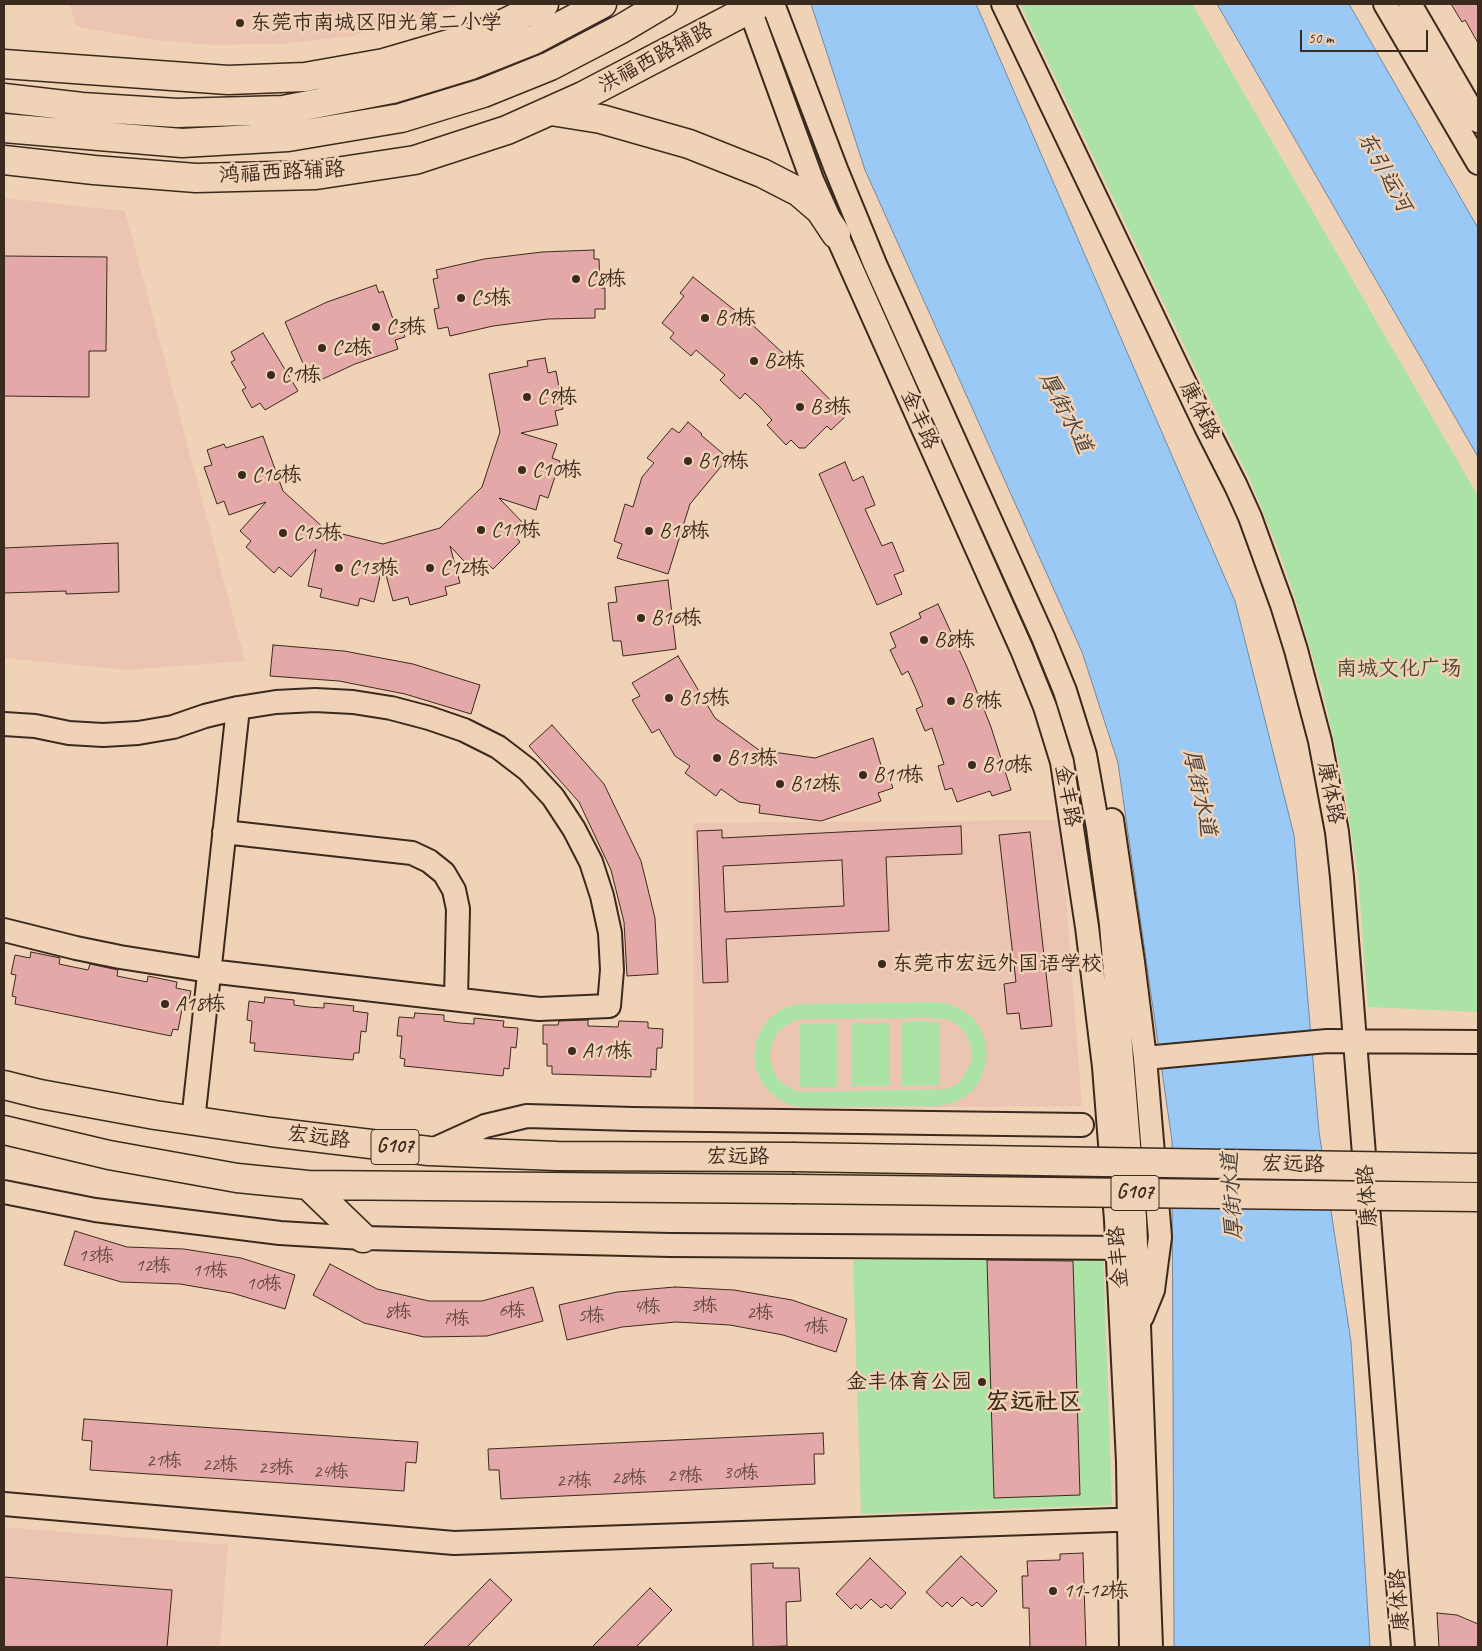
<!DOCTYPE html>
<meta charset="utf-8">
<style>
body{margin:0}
#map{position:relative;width:1482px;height:1651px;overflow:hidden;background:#f0d2b6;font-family:Caveat,sans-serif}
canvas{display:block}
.frame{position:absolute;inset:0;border:5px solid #3b2a1e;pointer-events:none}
.scale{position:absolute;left:1300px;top:30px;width:128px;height:22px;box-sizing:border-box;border:2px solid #3b2a1e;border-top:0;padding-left:6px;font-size:15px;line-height:18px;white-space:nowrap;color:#3b2a1e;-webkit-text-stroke:4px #f0d2b6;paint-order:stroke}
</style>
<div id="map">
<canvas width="1482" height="1651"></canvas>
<div class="frame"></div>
<div class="scale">50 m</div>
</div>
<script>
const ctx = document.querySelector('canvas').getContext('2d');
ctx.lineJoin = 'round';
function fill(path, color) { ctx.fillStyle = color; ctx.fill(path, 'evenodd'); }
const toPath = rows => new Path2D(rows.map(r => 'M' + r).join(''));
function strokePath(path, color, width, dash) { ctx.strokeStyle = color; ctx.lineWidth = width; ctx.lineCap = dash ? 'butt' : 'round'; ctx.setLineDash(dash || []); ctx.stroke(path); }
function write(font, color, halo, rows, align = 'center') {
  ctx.font = font + ' Caveat,"LXGW WenKai TC",sans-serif'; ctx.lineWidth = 5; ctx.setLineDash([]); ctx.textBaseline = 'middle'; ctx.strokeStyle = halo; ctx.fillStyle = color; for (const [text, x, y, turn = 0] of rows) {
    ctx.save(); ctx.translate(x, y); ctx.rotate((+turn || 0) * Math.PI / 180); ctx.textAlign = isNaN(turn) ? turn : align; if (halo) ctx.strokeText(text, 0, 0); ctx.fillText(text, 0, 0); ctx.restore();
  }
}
fill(toPath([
 [70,4,463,4,417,20,351,36,282,44,214,45,145,39,76,26],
 [4,198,125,211,245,661,127,670,4,658],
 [1060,820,1082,1106,694,1109,693,823],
 [4,1527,228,1545,220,1647,4,1647]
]), '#ecc5b2');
fill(toPath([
 [1020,4,1192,4,1478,496,1478,1012,1368,1007,1358,876,1344,785,1323,692,1296,601,1281,556,1250,480,1220,420],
 [936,1002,949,1004,961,1009,972,1017,980,1028,985,1040,987,1054,985,1067,980,1080,972,1091,961,1099,949,1104,936,1106,805,1107,793,1106,780,1100,770,1092,761,1081,756,1069,754,1056,756,1042,761,1030,769,1019,780,1010,793,1005,805,1004],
 [935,1018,945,1019,953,1022,961,1028,967,1036,970,1044,972,1054,971,1063,961,1080,954,1086,945,1089,806,1092,797,1091,788,1087,780,1081,775,1074,771,1065,770,1055,771,1046,775,1037,780,1030,788,1024,797,1020,806,1019],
 [902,1022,940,1022,940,1085,902,1086],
 [837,1023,837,1087,800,1087,799,1024],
 [852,1023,890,1023,890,1086,852,1086],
 [1103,1250,1112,1505,861,1514,853,1260]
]), '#abe2a6');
const water = toPath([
 [811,4,976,4,1235,601,1294,835,1319,1132,1351,1342,1370,1647,1174,1647,1172,1141,1118,763,1082,652,865,170,811,4],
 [1217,4,1349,4,1478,228,1478,457,1217,4]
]);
fill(water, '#9ac9f5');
strokePath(water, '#74899f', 1);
const building = toPath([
 [1451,4,1478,4,1478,43,1465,20,1462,22,1451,4],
 [594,250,594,259,599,259,600,288,605,288,605,309,595,309,595,318,548,319,493,326,450,336,448,327,438,329,434,309,439,308,433,279,438,278,436,270,484,259,542,252,594,250],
 [4,256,107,257,106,351,89,351,89,397,4,396,4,256],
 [693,277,747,320,798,367,846,416,831,430,827,426,805,448,799,448,791,440,786,445,767,425,772,420,758,405,745,393,740,399,720,380,725,375,696,350,691,356,670,338,674,333,662,323,684,296,680,293,693,277],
 [376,285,379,293,383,291,393,319,398,318,405,337,395,340,398,349,355,364,312,384,285,322,327,302,376,285],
 [263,333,298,391,265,410,260,403,252,408,242,390,246,388,231,362,235,360,231,352,263,333],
 [545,358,548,373,556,371,563,409,555,411,558,425,521,433,557,444,552,458,560,461,548,498,540,495,536,510,499,498,526,526,515,536,520,542,493,569,487,563,476,574,450,546,460,583,445,587,447,595,410,605,408,597,393,601,383,564,374,602,360,598,358,606,320,597,322,589,308,586,316,549,291,577,279,567,274,573,246,547,251,541,240,531,266,502,229,515,224,501,217,504,204,467,212,465,207,450,224,444,226,448,263,436,283,491,326,530,383,544,440,528,482,487,500,432,489,374,528,366,527,361,545,358],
 [688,422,702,434,701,435,728,458,690,504,668,574,617,558,622,544,614,541,625,504,633,507,642,477,654,463,647,458,672,428,679,433,688,422],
 [845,462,853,481,863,476,875,505,865,509,882,546,892,542,904,571,894,575,902,594,877,605,819,474,845,462],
 [118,543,119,592,66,594,66,591,4,593,4,548,118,543],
 [668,580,676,649,623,656,621,641,613,641,608,603,617,602,615,587,668,580],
 [938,604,967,667,991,727,1011,790,992,796,990,791,957,802,952,788,945,790,938,766,944,764,932,728,925,731,916,709,923,706,916,689,908,671,902,675,890,650,896,647,890,633,921,618,919,613,938,604],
 [273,645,344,651,413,664,480,685,471,714,405,694,339,681,270,676,273,645],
 [678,656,715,718,759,750,815,758,873,738,883,772,887,771,893,788,878,793,881,801,821,821,759,813,760,805,739,802,721,789,716,796,685,773,690,766,675,756,659,729,652,733,632,700,640,696,632,683,678,656],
 [552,725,604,784,641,861,655,918,658,974,627,976,624,922,611,870,579,802,529,746,552,725],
 [961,826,962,854,886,857,889,931,726,939,728,982,703,983,697,831,722,830,722,838,961,826],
 [842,860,844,906,725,912,723,866,842,860],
 [1030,832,1052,1026,1021,1029,1019,1013,1007,1014,1004,984,1016,982,999,835,1030,832],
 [31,952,60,958,59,964,88,970,90,964,118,970,117,976,147,982,148,976,177,982,176,988,191,991,187,1010,182,1009,178,1030,173,1029,171,1036,15,1004,16,997,12,996,16,975,11,974,15,955,30,958,31,952],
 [265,997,294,1000,294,1005,308,1007,324,1008,324,1003,354,1006,353,1011,368,1013,366,1032,361,1031,359,1053,354,1053,353,1060,254,1051,255,1043,250,1043,252,1021,247,1020,249,1001,264,1003,265,997],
 [415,1013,444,1015,444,1021,459,1023,474,1024,474,1018,504,1021,503,1027,518,1028,516,1048,511,1047,509,1069,504,1068,503,1076,404,1066,405,1059,400,1058,402,1036,397,1036,399,1017,414,1018,415,1013],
 [588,1020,588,1026,618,1027,619,1021,648,1022,648,1028,663,1029,662,1048,657,1048,656,1070,651,1069,651,1077,552,1074,552,1066,547,1066,547,1044,543,1044,543,1025,558,1025,559,1021,588,1020],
 [75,1231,127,1247,184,1249,241,1258,295,1275,285,1309,232,1293,180,1284,121,1282,64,1265,75,1231],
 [987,1260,1073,1261,1080,1495,994,1498,987,1260],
 [330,1264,377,1289,429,1301,482,1301,533,1287,543,1321,487,1336,424,1337,364,1323,313,1295,330,1264],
 [675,1287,734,1290,792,1300,847,1319,836,1352,783,1335,730,1325,676,1322,622,1327,567,1340,559,1305,617,1292,675,1287],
 [84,1419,418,1442,416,1463,406,1462,404,1491,90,1470,92,1441,82,1440,84,1419],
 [823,1433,824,1454,814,1454,815,1484,501,1499,499,1470,489,1470,488,1449,823,1433],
 [1083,1553,1086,1647,1030,1647,1029,1608,1023,1608,1022,1576,1028,1576,1027,1561,1060,1560,1060,1554,1083,1553],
 [961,1556,997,1591,982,1607,977,1602,972,1606,962,1597,952,1607,947,1602,942,1607,926,1592,961,1556],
 [870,1558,906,1593,891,1609,886,1604,881,1608,871,1599,861,1609,856,1604,851,1609,836,1594,870,1558],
 [773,1563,773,1568,799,1568,801,1601,786,1602,787,1646,753,1647,751,1564,773,1563],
 [4,1577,172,1590,167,1647,4,1647,4,1577],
 [490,1579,512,1600,467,1647,423,1647,490,1579],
 [650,1588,672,1610,636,1647,592,1647,650,1588],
 [1437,1613,1457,1615,1478,1624,1478,1647,1439,1647,1437,1613]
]);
fill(building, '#e3a8a7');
strokePath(building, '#3b2a1e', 1);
const minor = toPath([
 [748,4,812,180,1022,650,1045,707,1062,762,1087,927,1104,1067,1116,1220,1128,1462,1131,1647],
 [773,4,836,169,875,264,1043,637,1065,691,1085,755,1098,828,1111,924,1135,1218,1151,1647],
 [1003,4,1206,427,1236,486,1250,517,1282,605,1296,650,1320,741,1337,832,1342,877,1403,1647],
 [1385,4,1478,163],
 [1410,4,1478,121],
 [4,724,35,726,69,733,103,735,138,733,173,727,205,716,238,708,276,702,315,700,353,702,391,708,429,718,464,730,498,747,528,770,553,797,574,829,591,862,602,896,610,933,612,970,609,1006,539,1009,209,971,120,957,76,948,4,930],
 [1112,820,1133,962,1145,1058,1160,1237,1153,1290,1142,1317],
 [224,832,412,853,429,861,444,873,454,890,458,909,456,999],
 [1145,1058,1327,1041,1478,1042],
 [193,1121,238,708],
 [430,1151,485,1126,527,1116,633,1119,1082,1125],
 [4,1192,95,1210,280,1233,363,1238,671,1245,1132,1248],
 [4,1504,454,1543,1143,1519]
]);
const major = toPath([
 [4,64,228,80,305,77,384,63,480,35,544,4],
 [4,98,82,107,177,113,283,110,392,89,471,65,534,40,602,4],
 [551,111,601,119,689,144,762,173,799,192,820,210,836,234],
 [4,128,182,143,288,137,401,118,483,93,550,66,621,29,663,4],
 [4,160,94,170,196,178,316,175,415,160,507,130,583,96,759,4]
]);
const highway = toPath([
 [4,1085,40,1094,155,1115,271,1132,429,1151,557,1156,792,1157],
 [4,1130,109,1155,237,1178,308,1185,792,1189],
 [308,1185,363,1238]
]);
strokePath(minor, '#3b2a1e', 26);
strokePath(major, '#3b2a1e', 31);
strokePath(highway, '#3b2a1e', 31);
strokePath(minor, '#f0d2b6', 22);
strokePath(major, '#f0d2b6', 28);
strokePath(highway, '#f0d2b6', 28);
const highwayBridge = toPath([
 [792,1157,1478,1168],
 [792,1189,1478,1197]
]);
strokePath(highwayBridge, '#3b2a1e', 31, []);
strokePath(highwayBridge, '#f0d2b6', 28);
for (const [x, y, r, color] of [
 [240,23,5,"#3b2a1e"],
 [576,279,5,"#3b2a1e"],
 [461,298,5,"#3b2a1e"],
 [705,318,5,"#3b2a1e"],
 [376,327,5,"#3b2a1e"],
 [322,348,5,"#3b2a1e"],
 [754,361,5,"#3b2a1e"],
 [271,375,5,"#3b2a1e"],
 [527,397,5,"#3b2a1e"],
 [800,407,5,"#3b2a1e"],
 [688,461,5,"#3b2a1e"],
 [522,470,5,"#3b2a1e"],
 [242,475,5,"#3b2a1e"],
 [481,530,5,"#3b2a1e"],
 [649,531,5,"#3b2a1e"],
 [283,533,5,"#3b2a1e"],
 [339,568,5,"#3b2a1e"],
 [430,568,5,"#3b2a1e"],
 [641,618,5,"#3b2a1e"],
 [924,640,5,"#3b2a1e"],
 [669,698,5,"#3b2a1e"],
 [951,701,5,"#3b2a1e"],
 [717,758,5,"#3b2a1e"],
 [972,765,5,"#3b2a1e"],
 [863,775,5,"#3b2a1e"],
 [780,784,5,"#3b2a1e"],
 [882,964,5,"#3b2a1e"],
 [165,1004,5,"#3b2a1e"],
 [572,1051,5,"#3b2a1e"],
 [982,1382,5,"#3b2a1e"],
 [1053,1591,5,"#3b2a1e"]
]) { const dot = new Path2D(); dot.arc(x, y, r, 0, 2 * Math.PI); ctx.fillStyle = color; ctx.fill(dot); strokePath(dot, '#f0d2b6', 2); }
write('19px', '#654a40', null, [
 ["13栋",96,1256],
 ["12栋",153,1266],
 ["11栋",210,1271],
 ["10栋",264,1284],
 ["3栋",704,1306],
 ["4栋",647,1307],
 ["6栋",512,1311],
 ["8栋",398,1312],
 ["2栋",760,1313],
 ["5栋",591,1316],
 ["7栋",456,1319],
 ["1栋",815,1327],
 ["21栋",164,1461],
 ["22栋",220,1465],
 ["23栋",276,1468],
 ["24栋",331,1472],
 ["30栋",741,1473],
 ["29栋",685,1476],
 ["28栋",629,1478],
 ["27栋",574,1481]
]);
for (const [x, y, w] of [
 [395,1147,48],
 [1135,1193,48]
]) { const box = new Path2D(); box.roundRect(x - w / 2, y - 17.5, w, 35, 4); ctx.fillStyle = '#f0d2b6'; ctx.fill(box); strokePath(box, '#3b2a1e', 1); }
write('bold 20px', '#3b2a1e', null, [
 ["G107",395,1147],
 ["G107",1135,1193]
]);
write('21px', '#3b2a1e', '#f0d2b6', [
 ["东莞市南城区阳光第二小学",250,23],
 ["C8栋",586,279],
 ["C5栋",471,298],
 ["B1栋",715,318],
 ["C3栋",386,327],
 ["C2栋",332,348],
 ["B2栋",764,361],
 ["C1栋",281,375],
 ["C9栋",537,397],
 ["B3栋",810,407],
 ["B19栋",698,461],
 ["C10栋",532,470],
 ["C16栋",252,475],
 ["C11栋",491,530],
 ["B18栋",659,531],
 ["C15栋",293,533],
 ["C13栋",349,568],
 ["C12栋",440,568],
 ["B16栋",651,618],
 ["B8栋",934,640],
 ["B15栋",679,698],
 ["B9栋",961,701],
 ["B13栋",727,758],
 ["B10栋",982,765],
 ["B11栋",873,775],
 ["B12栋",790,784],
 ["东莞市宏远外国语学校",892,964],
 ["A18栋",175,1004],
 ["A11栋",582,1051],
 ["金丰体育公园",972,1382,"right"],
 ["11-12栋",1063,1591]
], 'left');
write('21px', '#3b2a1e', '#f0d2b6', [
 ["洪福西路辅路",656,58,-28],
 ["鸿福西路辅路",282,173,-3],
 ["康体路",1199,411,63],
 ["金丰路",919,420,66],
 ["康体路",1330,793,79],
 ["金丰路",1067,796,80],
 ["宏远路",319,1138,7],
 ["宏远路",738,1157],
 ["宏远路",1293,1165,1],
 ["康体路",1368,1196,-94],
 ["金丰路",1119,1257,-94],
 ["康体路",1400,1600,-94]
]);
write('21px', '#4c4632', '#f0d2b6', [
 ["南城文化广场",1399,669]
]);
write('italic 22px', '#49423e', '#f0d2b6', [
 ["东引运河",1384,172,61],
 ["厚街水道",1065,413,62],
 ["厚街水道",1199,793,78],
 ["厚街水道",1233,1196,-93]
]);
write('bold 24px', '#3b2a1e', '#f0d2b6', [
 ["宏远社区",1034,1403]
]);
</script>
